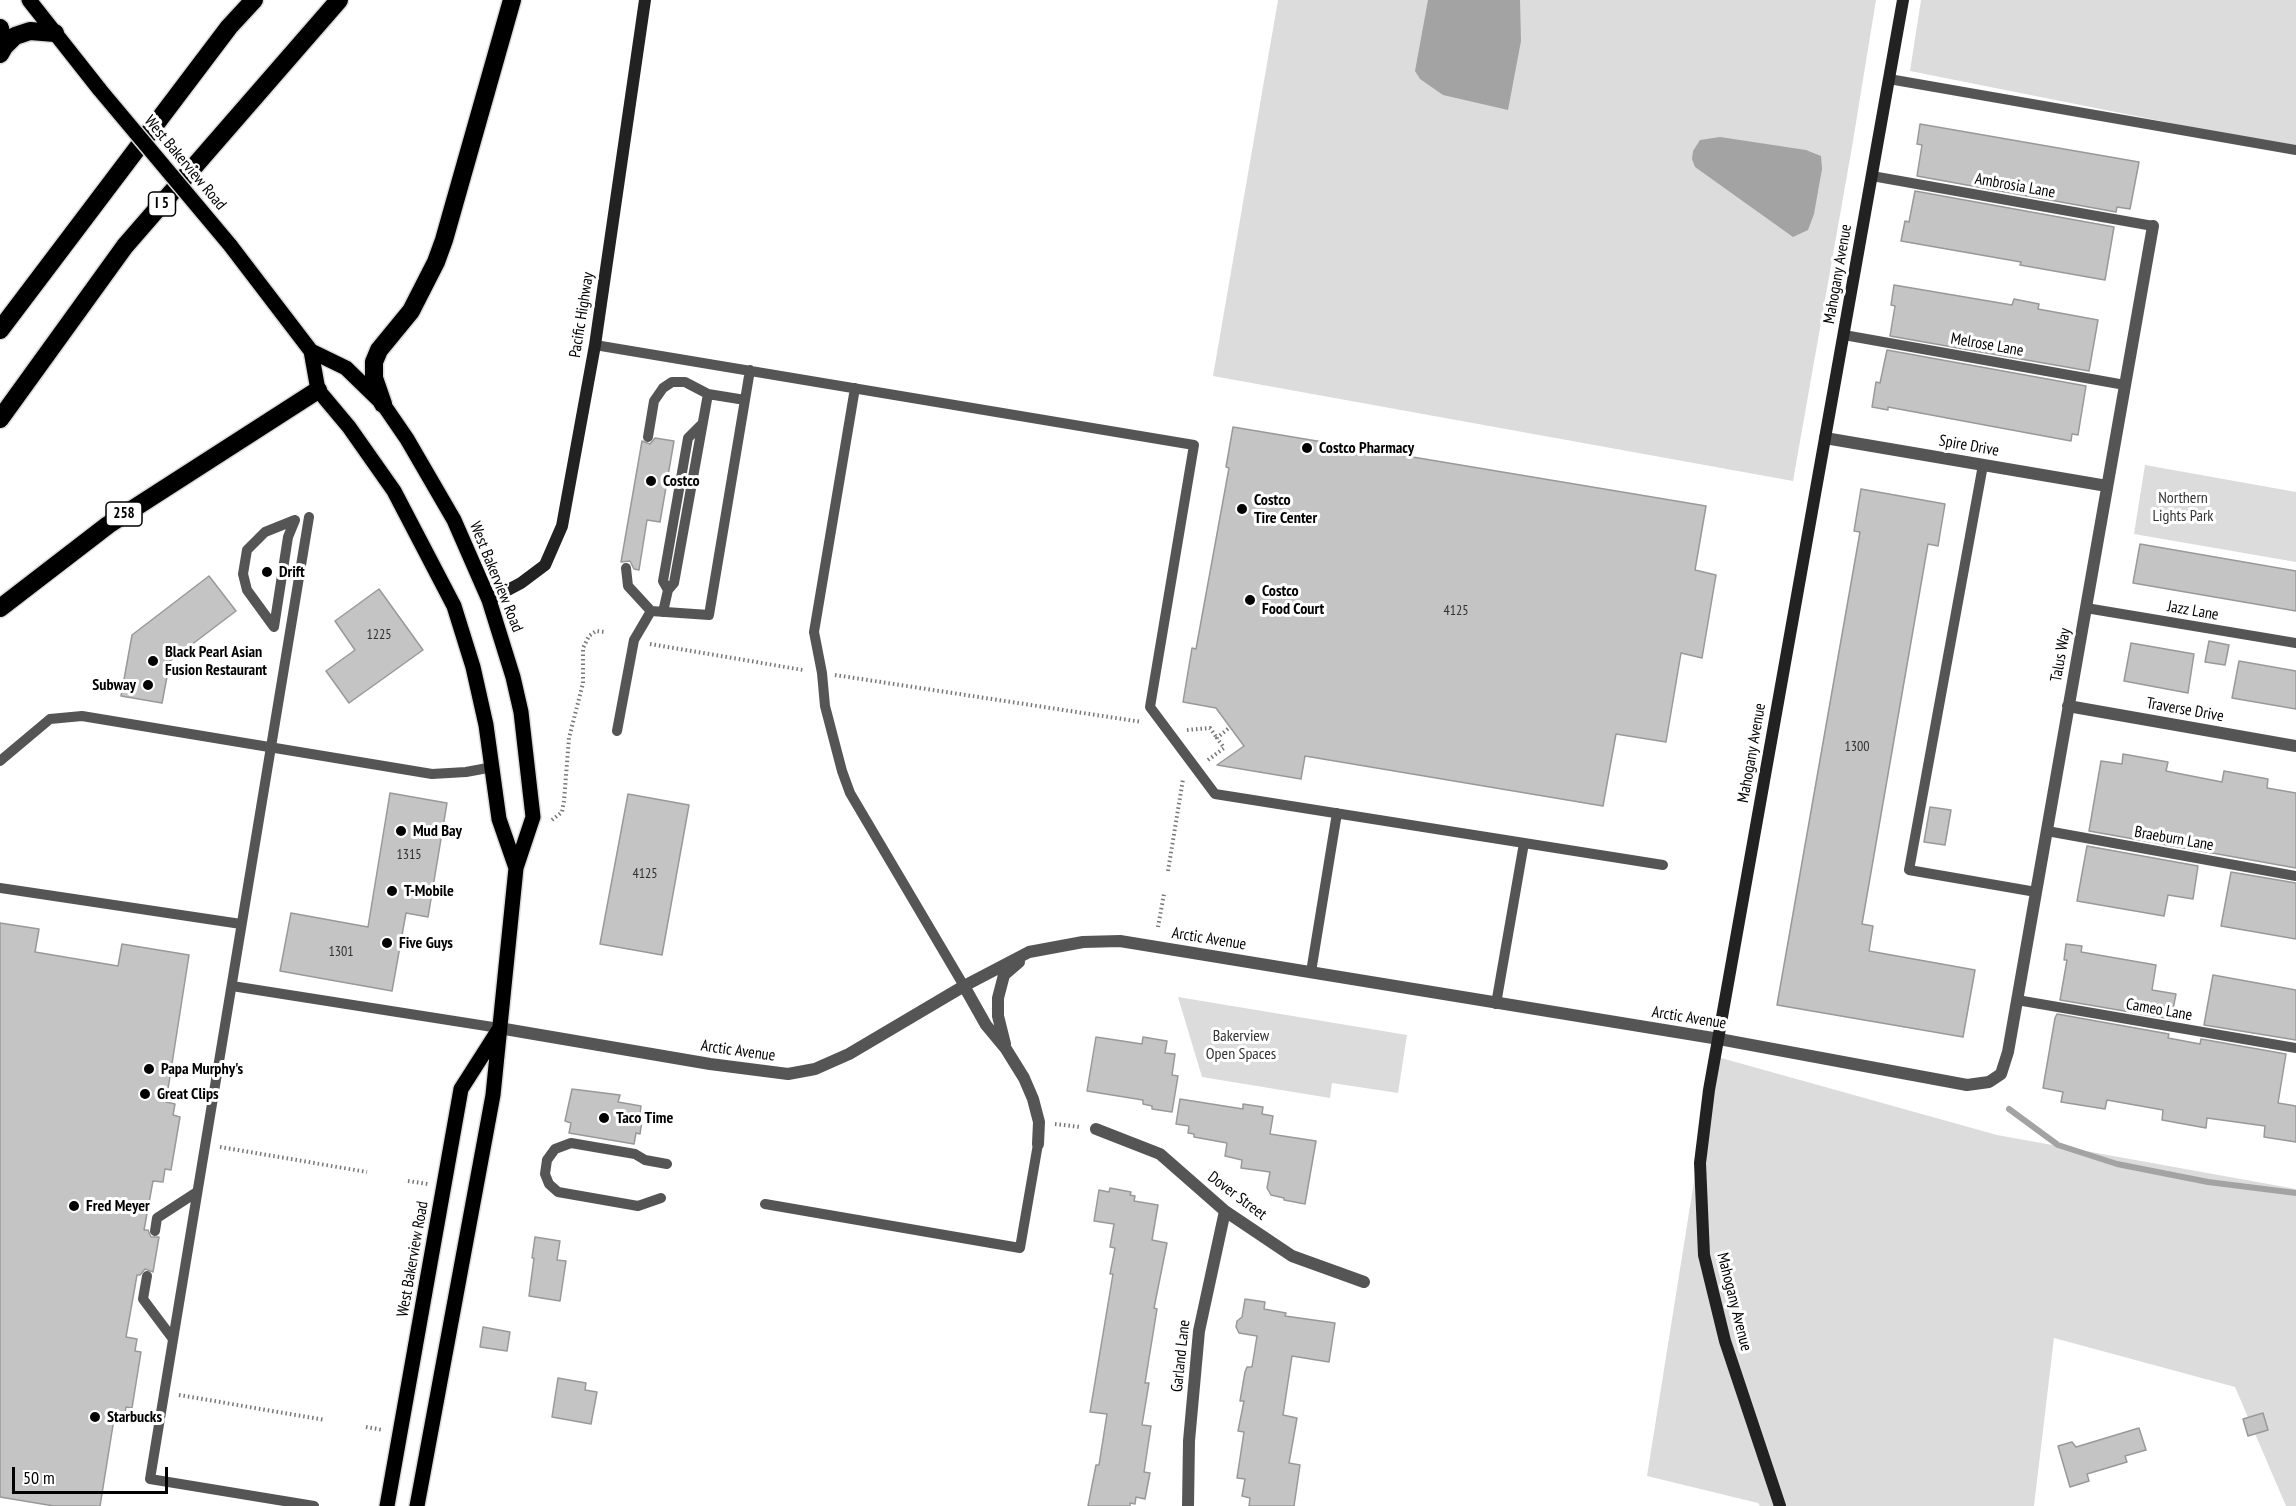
<!DOCTYPE html>
<style>
body{margin:0}
#map{position:relative;width:2296px;height:1506px;overflow:hidden;background:#fff;font-family:"PT Sans Narrow",sans-serif}
canvas{display:block}
.scale{position:absolute;left:12px;top:1467px;width:156px;height:27px;box-sizing:border-box;border:3px solid #000;border-top:0;padding-left:8px;font-size:18px;line-height:21px;white-space:nowrap;color:#000;-webkit-text-stroke:4px #fff;paint-order:stroke}
</style>
<div id="map">
<canvas width="2296" height="1506"></canvas>
<div class="scale">50 m</div>
</div>
<script>
const ctx = document.querySelector('canvas').getContext('2d');
ctx.lineJoin = 'round';
function fill(path, color) { ctx.fillStyle = color; ctx.fill(path, 'evenodd'); }
const toPath = rows => new Path2D(rows.map(r => 'M' + r).join(''));
function strokePath(path, color, width, dash) { ctx.strokeStyle = color; ctx.lineWidth = width; ctx.lineCap = dash ? 'butt' : 'round'; ctx.setLineDash(dash || []); ctx.stroke(path); }
function write(font, color, halo, rows, align = 'center') {
  ctx.font = font + ' "PT Sans Narrow",sans-serif'; ctx.lineWidth = 6; ctx.setLineDash([]); ctx.textBaseline = 'middle'; ctx.strokeStyle = halo; ctx.fillStyle = color; for (const [text, x, y, turn = 0] of rows) {
    ctx.save(); ctx.translate(x, y); ctx.rotate((+turn || 0) * Math.PI / 180); ctx.textAlign = isNaN(turn) ? turn : align; if (halo) ctx.strokeText(text, 0, 0); ctx.fillText(text, 0, 0); ctx.restore();
  }
}
fill(toPath([
 [1278,0,1876,0,1852,147,1793,481,1213,376],
 [1921,0,2296,0,2296,148,1910,71],
 [2145,465,2296,492,2296,562,2134,534],
 [1178,997,1407,1035,1398,1093,1332,1083,1330,1098,1202,1077],
 [1714,1056,1997,1135,2296,1189,2296,1506,2286,1506,2235,1387,2054,1338,2034,1506,1760,1506,1758,1503,1647,1476]
]), '#dcdcdc');
fill(toPath([
 [1428,0,1520,0,1521,41,1508,110,1443,95,1420,79,1415,71],
 [1720,137,1806,150,1821,156,1822,169,1814,214,1808,230,1793,237,1695,167,1692,159,1693,151,1700,140]
]), '#a3a3a3');
strokePath(toPath([
 [2009,1109,2058,1145,2117,1164,2208,1182,2296,1193]
]), '#a3a3a3', 6);
const building = toPath([
 [1920,124,2139,162,2130,209,2117,207,2116,212,1917,176,1922,145,1917,144,1920,124],
 [1915,191,2114,227,2105,280,2020,265,2021,262,1901,241,1905,221,1909,222,1915,191],
 [1894,285,2012,305,2014,299,2039,304,2038,309,2098,320,2089,371,1890,336,1895,306,1891,305,1894,285],
 [1887,350,2086,386,2078,435,2072,434,2071,441,1888,407,1888,410,1872,407,1876,382,1880,383,1887,350],
 [1233,427,1706,506,1695,570,1716,575,1702,658,1681,653,1666,742,1616,734,1603,806,1305,756,1301,779,1217,765,1244,746,1216,708,1183,702,1192,648,1196,649,1229,468,1226,467,1233,427],
 [655,438,674,441,660,522,647,520,639,570,634,569,630,561,621,562,642,441,650,444,655,438],
 [1861,489,1945,504,1938,546,1928,544,1862,924,1873,926,1869,951,1975,970,1963,1037,1777,1005,1860,532,1854,531,1861,489],
 [2140,544,2296,571,2296,611,2133,583,2140,544],
 [209,576,236,611,170,661,162,703,121,696,132,635,209,576],
 [379,589,423,650,349,703,326,671,355,650,335,621,379,589],
 [2209,641,2229,645,2225,665,2205,662,2209,641],
 [2131,643,2194,654,2188,693,2124,681,2131,643],
 [2239,661,2296,671,2296,709,2232,698,2239,661],
 [2123,754,2168,762,2166,771,2222,782,2224,771,2268,779,2267,788,2296,793,2296,868,2089,831,2101,761,2122,764,2123,754],
 [390,793,447,803,428,917,406,913,392,991,280,971,291,913,368,927,390,793],
 [628,794,689,805,662,955,600,944,628,794],
 [1930,807,1951,810,1945,845,1924,842,1930,807],
 [2087,846,2198,866,2193,899,2168,895,2164,916,2077,901,2087,846],
 [2231,872,2296,883,2296,939,2221,926,2231,872],
 [0,923,39,929,35,952,118,966,122,944,189,955,166,1102,175,1104,173,1115,180,1117,171,1170,165,1169,163,1182,153,1181,144,1230,148,1230,151,1237,159,1237,153,1272,145,1269,140,1275,137,1275,126,1337,137,1339,135,1351,141,1352,132,1408,126,1407,124,1420,114,1419,100,1506,54,1506,0,1497,0,923],
 [2066,944,2082,946,2081,952,2156,965,2152,990,2176,994,2171,1019,2060,1000,2067,960,2064,960,2066,944],
 [2213,975,2296,990,2296,1040,2204,1025,2213,975],
 [2057,1014,2169,1034,2168,1038,2200,1044,2201,1039,2286,1054,2278,1103,2296,1106,2296,1142,2264,1137,2265,1126,2207,1118,2206,1128,2162,1120,2163,1110,2107,1100,2105,1109,2061,1102,2063,1092,2043,1088,2055,1018,2057,1014],
 [1096,1037,1142,1044,1143,1037,1167,1041,1165,1053,1175,1054,1172,1075,1178,1076,1172,1112,1152,1109,1152,1106,1143,1104,1143,1100,1087,1091,1096,1037],
 [572,1089,620,1095,618,1102,641,1106,640,1114,643,1114,640,1134,636,1133,634,1144,569,1133,571,1123,565,1121,572,1089],
 [1180,1099,1243,1109,1243,1104,1263,1107,1262,1114,1273,1116,1270,1134,1316,1141,1305,1204,1284,1200,1284,1198,1271,1195,1267,1188,1270,1172,1241,1168,1242,1160,1225,1156,1227,1143,1194,1137,1194,1134,1188,1133,1189,1126,1176,1124,1180,1099],
 [1110,1188,1131,1192,1130,1195,1135,1196,1134,1201,1158,1205,1152,1240,1167,1243,1154,1308,1157,1309,1145,1383,1149,1383,1142,1425,1151,1426,1144,1472,1150,1473,1145,1499,1136,1497,1135,1504,1130,1503,1130,1506,1088,1506,1096,1465,1099,1465,1107,1414,1090,1412,1113,1274,1110,1274,1115,1248,1110,1247,1114,1224,1094,1221,1099,1190,1109,1192,1110,1188],
 [535,1237,560,1241,557,1260,566,1261,560,1301,529,1296,534,1258,532,1258,535,1237],
 [1245,1299,1265,1302,1264,1309,1286,1313,1285,1316,1335,1323,1329,1362,1292,1356,1283,1415,1297,1418,1289,1463,1300,1465,1294,1506,1249,1506,1250,1498,1242,1496,1245,1479,1237,1478,1244,1432,1238,1431,1244,1401,1240,1401,1245,1372,1247,1367,1252,1367,1257,1336,1239,1333,1236,1327,1237,1321,1242,1317,1245,1299],
 [483,1327,510,1332,507,1351,480,1347,483,1327],
 [558,1378,586,1383,585,1390,597,1392,591,1424,552,1417,558,1378],
 [2263,1413,2268,1430,2248,1436,2243,1419,2263,1413],
 [2139,1428,2146,1450,2125,1456,2127,1462,2087,1474,2089,1481,2070,1487,2058,1446,2072,1442,2076,1447,2139,1428]
]);
fill(building, '#c4c4c4');
strokePath(building, '#999', 1.5);
const primary = toPath([
 [29,0,100,90],
 [230,245,311,351,318,390,349,427,394,491,454,606,473,667,486,725,499,819,516,868],
 [311,351,346,368,383,404,407,439,454,520,489,600,513,677,521,712,533,817,516,868,493,1095,417,1506],
 [387,1506,461,1089,498,1031]
]);
const highway = toPath([
 [0,28,4,47],
 [0,54,4,47,15,36,30,31,55,33],
 [0,330,229,27,254,0],
 [383,404,374,378,374,362,379,350,411,311,436,262,444,240,512,0],
 [0,419,125,246,339,0],
 [0,608,108,525,318,390]
]);
strokePath(primary, '#dbdbdb', 18);
strokePath(highway, '#dbdbdb', 21);
strokePath(toPath([
 [650,644,803,670],
 [835,675,1142,722],
 [1187,730,1210,728,1217,738],
 [1208,760,1224,748,1217,738,1230,727],
 [552,820,562,812,564,801,569,738,583,683,583,648,589,636,596,631,605,632],
 [1168,871,1183,779],
 [1158,927,1164,894],
 [1055,1124,1080,1127],
 [220,1147,367,1172],
 [408,1181,428,1184],
 [179,1395,325,1420],
 [366,1427,383,1430]
]), '#777', 4, [1.5, 3]);
strokePath(toPath([
 [1889,79,2296,150],
 [1872,176,2153,226],
 [1844,335,2125,385],
 [595,345,1194,445,1150,707,1215,794,1663,865],
 [855,388,814,632,822,673,825,706,842,771,850,793,964,986],
 [708,394,745,400],
 [648,437,654,401,663,388,672,382,685,382,708,394,674,583,668,590,663,612],
 [1983,465,1909,870,2036,892],
 [309,517,150,1479,314,1506],
 [295,520,288,537,274,627,247,590,243,574,247,550,265,532,295,520],
 [626,568,628,586,651,611],
 [668,590,663,581,688,438,701,425],
 [2086,608,2296,643],
 [617,731,634,640,651,611,709,615,750,370],
 [0,761,50,719,82,716,432,774,466,772,493,767],
 [2047,831,2296,876],
 [0,888,241,924],
 [1311,972,1337,813],
 [232,986,499,1028],
 [2017,1000,2296,1048],
 [1496,1004,1524,843],
 [661,1198,638,1206,558,1192,549,1184,545,1174,547,1160,555,1149,571,1143,635,1154,645,1160,667,1164],
 [765,1204,1020,1248,1038,1144],
 [155,1231,157,1218,197,1192],
 [147,1276,143,1299,173,1339]
]), '#555', 10);
strokePath(toPath([
 [1825,438,2107,486],
 [2068,706,2296,746],
 [964,986,986,1025,1006,1049,1024,1078,1033,1099,1039,1122,1038,1144],
 [499,1028,710,1064,788,1074,815,1069,849,1054,964,986,1029,952,1083,942,1120,941,1719,1039,1967,1085,1989,1082,2001,1074,2008,1052,2153,226],
 [1005,1044,998,1016,998,998,1004,975,1019,962],
 [1096,1129,1160,1154,1225,1211,1292,1256,1364,1282],
 [1188,1506,1189,1441,1199,1331,1225,1211]
]), '#555', 12);
strokePath(toPath([
 [489,600,521,583,545,565,562,526,595,345,645,0],
 [1780,1506,1725,1341,1704,1255,1700,1163,1709,1090,1903,0]
]), '#222', 12);
strokePath(primary, '#000', 15);
strokePath(highway, '#000', 18);
const primaryBridge = toPath([
 [100,90,230,245]
]);
strokePath(primaryBridge, '#dbdbdb', 18, []);
strokePath(primaryBridge, '#000', 15);
for (const [x, y, r, color] of [
 [1307,448,6,"#000"],
 [651,481,6,"#000"],
 [1242,509,6,"#000"],
 [267,572,6,"#000"],
 [1250,600,6,"#000"],
 [153,661,6,"#000"],
 [148,685,6,"#000"],
 [401,831,6,"#000"],
 [392,891,6,"#000"],
 [387,943,6,"#000"],
 [149,1069,6,"#000"],
 [145,1094,6,"#000"],
 [604,1118,6,"#000"],
 [74,1206,6,"#000"],
 [95,1417,6,"#000"]
]) { const dot = new Path2D(); dot.arc(x, y, r, 0, 2 * Math.PI); ctx.fillStyle = color; ctx.fill(dot); strokePath(dot, '#fff', 2); }
write('14px', '#313131', null, [
 ["4125",1456,611],
 ["1225",379,635],
 ["1300",1857,747],
 ["1315",409,855],
 ["4125",645,874],
 ["1301",341,952]
]);
for (const [x, y, w] of [
 [162,204,27],
 [124,514,36]
]) { const box = new Path2D(); box.roundRect(x - w / 2, y - 12, w, 24, 4.5); ctx.fillStyle = '#fff'; ctx.fill(box); strokePath(box, '#000', 1.5); }
write('bold 15px', '#000', null, [
 ["I 5",162,204],
 ["258",124,514]
]);
write('16px', '#000', '#fff', [
 ["West Bakerview Road",185,163,50],
 ["Ambrosia Lane",2015,186,10],
 ["Mahogany Avenue",1838,274,-80],
 ["Pacific Highway",582,315,-81],
 ["Melrose Lane",1987,345,10],
 ["Spire Drive",1969,446,10],
 ["West Bakerview Road",496,577,68],
 ["Jazz Lane",2193,611,10],
 ["Talus Way",2061,655,-80],
 ["Traverse Drive",2185,710,10],
 ["Mahogany Avenue",1752,753,-80],
 ["Braeburn Lane",2174,839,10],
 ["Arctic Avenue",1209,939,9],
 ["Cameo Lane",2159,1010,10],
 ["Arctic Avenue",1689,1018,9],
 ["Arctic Avenue",738,1051,8],
 ["Dover Street",1237,1196,37],
 ["West Bakerview Road",413,1259,-80],
 ["Mahogany Avenue",1734,1302,76],
 ["Garland Lane",1181,1356,-84]
]);
write('bold 16px', '#000', '#fff', [
 ["Costco Pharmacy",1319,448],
 ["Costco",663,481],
 ["Costco",1254,500],
 ["Tire Center",1254,518],
 ["Drift",279,572],
 ["Costco",1262,591],
 ["Food Court",1262,609],
 ["Black Pearl Asian",165,652],
 ["Fusion Restaurant",165,670],
 ["Subway",136,685,"right"],
 ["Mud Bay",413,831],
 ["T-Mobile",404,891],
 ["Five Guys",399,943],
 ["Papa Murphy's",161,1069],
 ["Great Clips",157,1094],
 ["Taco Time",616,1118],
 ["Fred Meyer",86,1206],
 ["Starbucks",107,1417]
], 'left');
write('16px', '#333', '#fff', [
 ["Northern",2183,498],
 ["Lights Park",2183,516],
 ["Bakerview",1241,1036],
 ["Open Spaces",1241,1054]
]);
</script>
